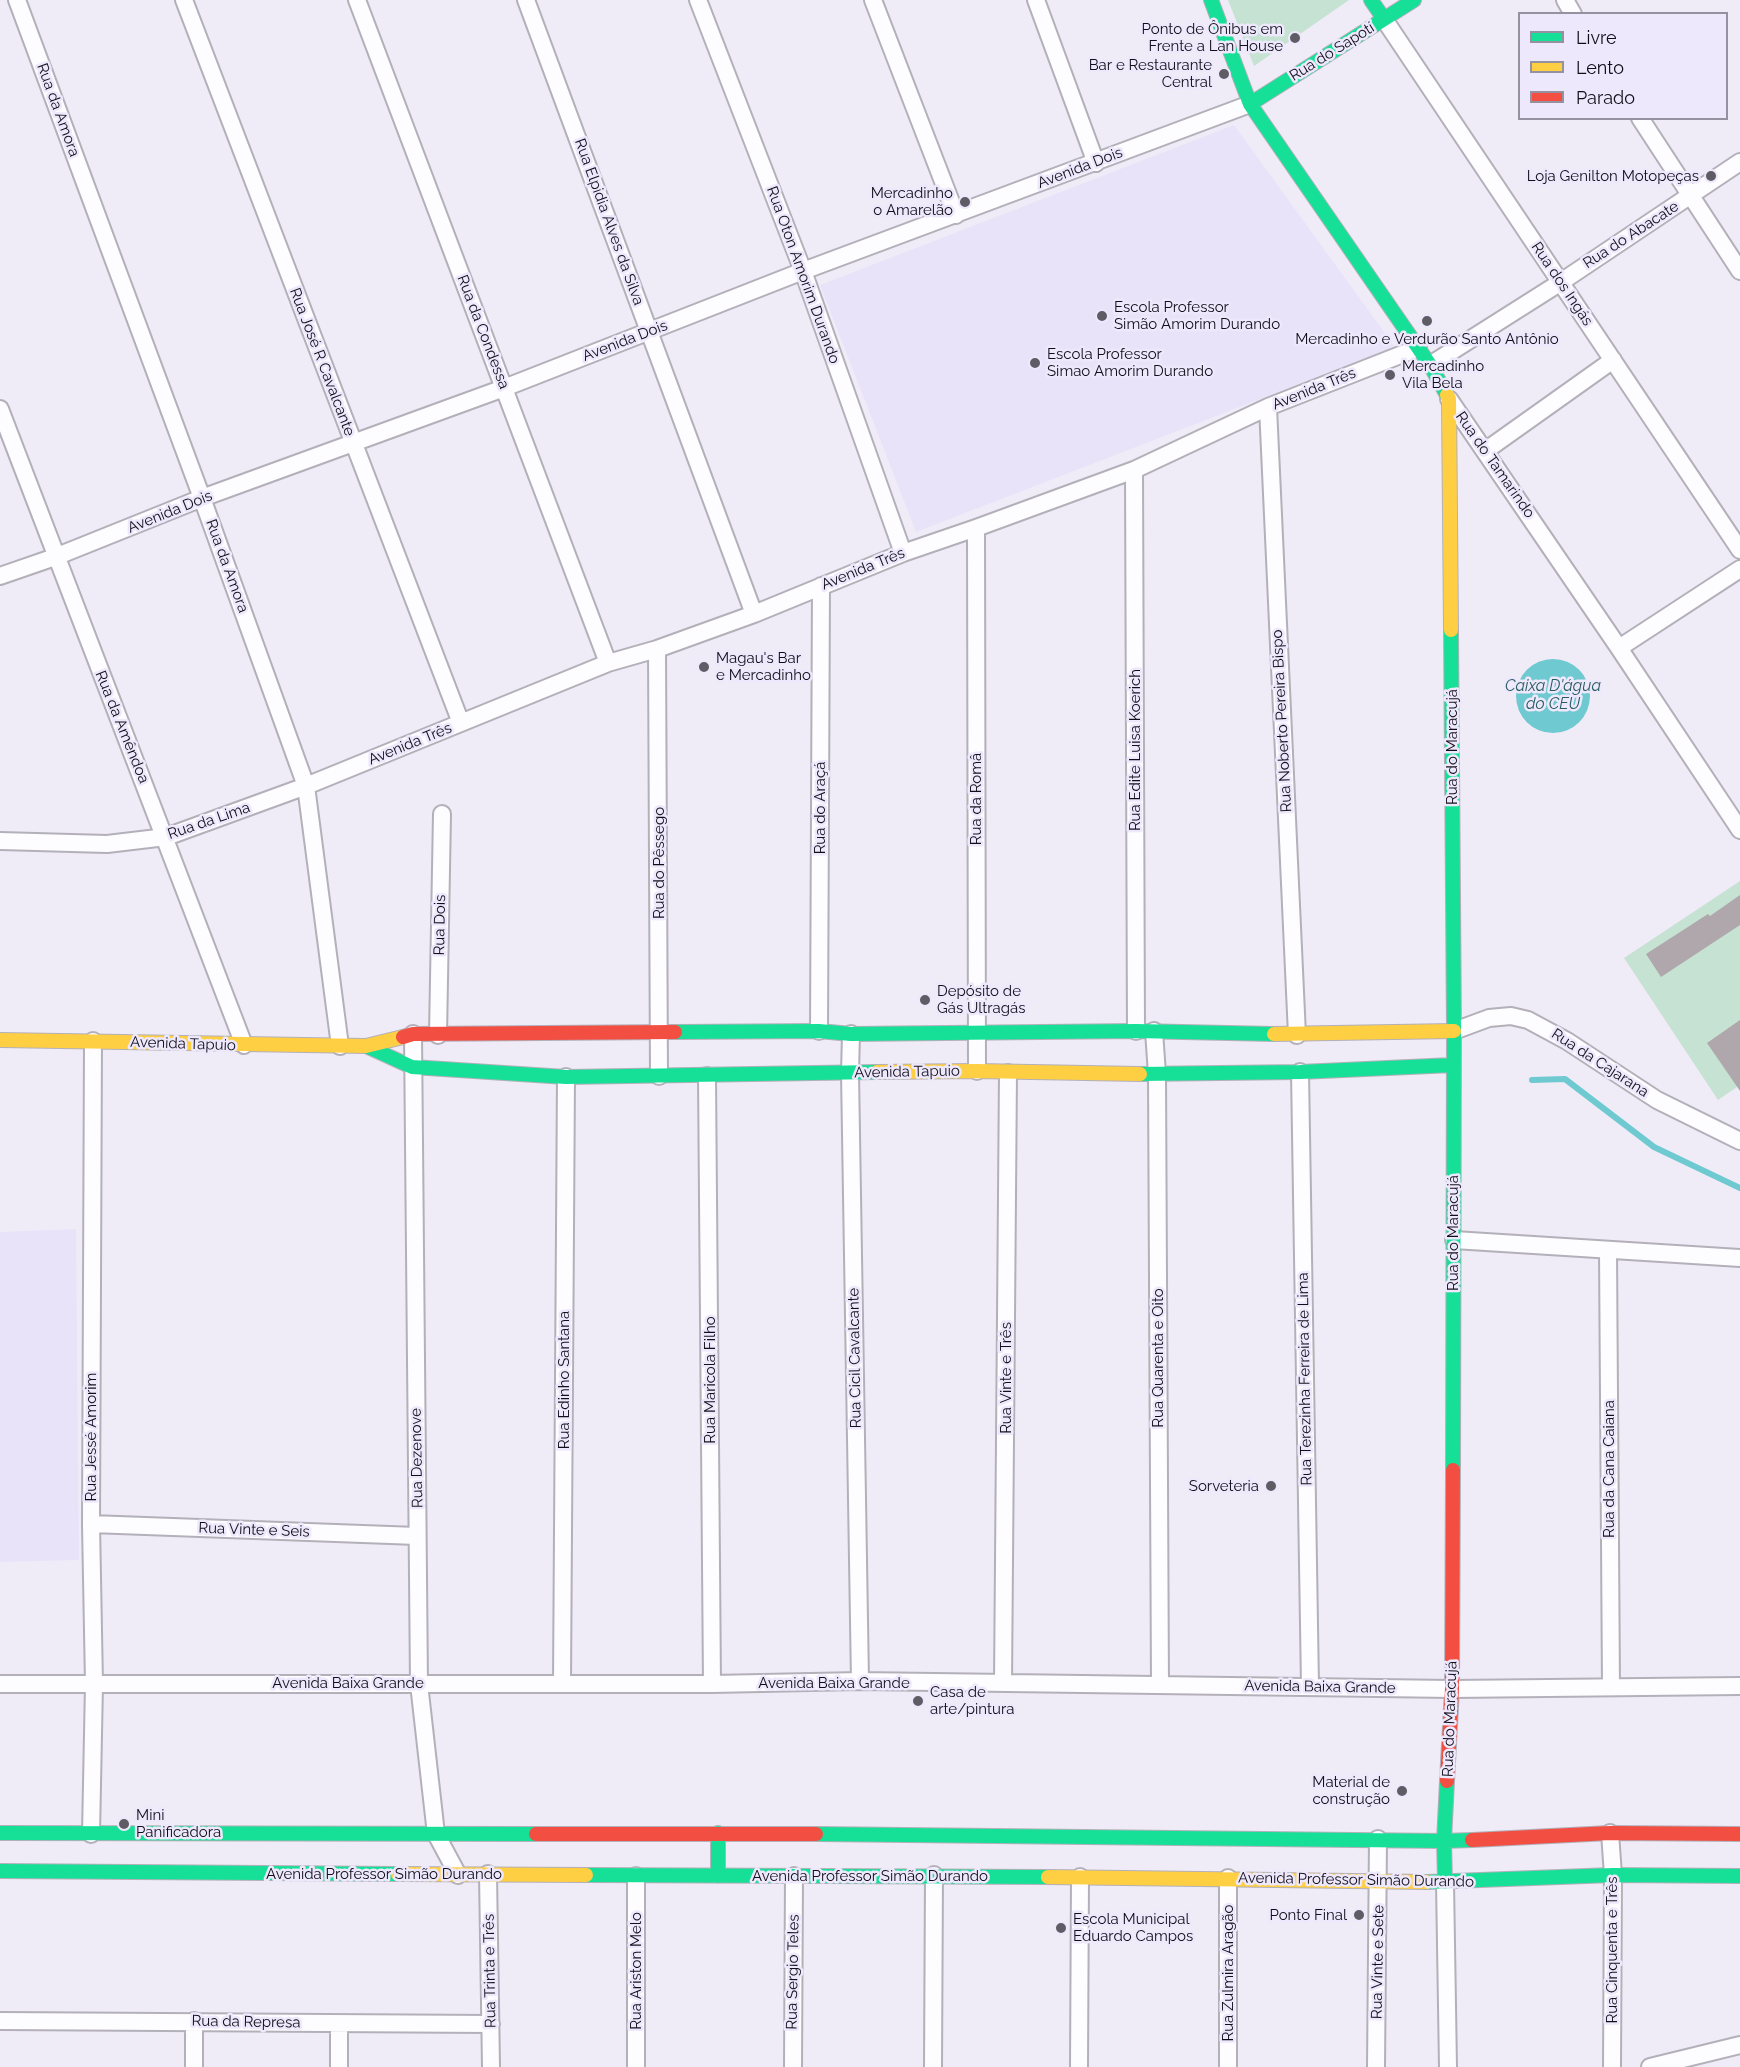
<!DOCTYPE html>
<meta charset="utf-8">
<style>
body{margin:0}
#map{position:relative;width:1740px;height:2067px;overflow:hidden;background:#f0ecf7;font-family:Raleway,sans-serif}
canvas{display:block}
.legend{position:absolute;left:1518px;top:12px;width:210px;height:108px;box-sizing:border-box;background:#eee8fc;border:2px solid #9691a1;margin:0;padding:8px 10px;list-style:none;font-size:18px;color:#110e18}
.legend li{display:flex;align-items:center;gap:12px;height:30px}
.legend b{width:30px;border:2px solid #9691a1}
</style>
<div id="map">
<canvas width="1740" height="2067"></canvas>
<ul class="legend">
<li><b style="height:8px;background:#16e098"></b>Livre</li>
<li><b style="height:8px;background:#ffcf43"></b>Lento</li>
<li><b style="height:8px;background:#f24e42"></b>Parado</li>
</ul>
</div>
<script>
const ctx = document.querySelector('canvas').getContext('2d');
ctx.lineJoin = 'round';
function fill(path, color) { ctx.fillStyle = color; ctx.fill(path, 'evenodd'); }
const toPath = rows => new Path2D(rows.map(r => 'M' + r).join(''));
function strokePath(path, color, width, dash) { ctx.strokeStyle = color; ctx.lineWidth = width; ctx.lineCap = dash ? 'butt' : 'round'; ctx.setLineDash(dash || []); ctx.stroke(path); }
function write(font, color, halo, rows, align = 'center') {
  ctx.font = font + ' Raleway,sans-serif'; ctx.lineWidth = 5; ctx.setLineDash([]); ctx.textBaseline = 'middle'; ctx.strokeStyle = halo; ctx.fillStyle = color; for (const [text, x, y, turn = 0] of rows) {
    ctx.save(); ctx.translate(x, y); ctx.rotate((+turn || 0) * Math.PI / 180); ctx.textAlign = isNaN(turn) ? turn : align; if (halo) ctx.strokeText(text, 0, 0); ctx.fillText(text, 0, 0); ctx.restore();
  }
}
fill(toPath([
 [1234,125,1395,347,916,532,820,285],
 [76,1229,79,1560,0,1562,0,1232]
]), '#e9e3f9');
fill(toPath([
 [1228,0,1349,0,1254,66],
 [1740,881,1740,1085,1718,1100,1624,958]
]), '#c6e2d3');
fill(toPath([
 '1516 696a37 37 0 1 1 74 0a37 37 0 1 1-74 0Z'
]), '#6fc9d1');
strokePath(toPath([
 [1532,1080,1565,1079,1654,1147,1740,1188]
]), '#6fc9d1', 6);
fill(toPath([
 [1740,895,1740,925,1661,977,1646,954,1708,914,1710,916],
 [1740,1020,1740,1091,1707,1043]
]), '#afa7ab');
const street = toPath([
 [17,0,202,498,306,786,340,1046],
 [184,0,461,723],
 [357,0,608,663],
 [526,0,754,614],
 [698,0,803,271,903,553],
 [873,0,956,215],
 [1036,0,1096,163],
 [1565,0,1573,14],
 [1384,19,1740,550],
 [1640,118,1740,271],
 [1430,365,1561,282,1740,162],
 [1449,399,1619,648,1740,830],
 [1268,407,1297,1035],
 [0,409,244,1045],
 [1485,451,1613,360],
 [1134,470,1136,1031],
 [976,528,977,1071],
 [0,576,55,557,202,498,504,388,803,271,1250,104],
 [1619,648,1740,569],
 [657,649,659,1076],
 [0,841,107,844,166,837,306,786,608,663,657,649,754,614,903,553,976,528,1134,470,1268,407,1418,348],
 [819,1031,821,586],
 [1154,1031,1157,1074,1160,1685],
 [1454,1031,1489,1018,1511,1016,1528,1020,1567,1041,1657,1100,1740,1141],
 [413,1034,419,1684,436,1834,458,1875],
 [851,1034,850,1073,860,1681],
 [438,1035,442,814],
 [1300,1072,1310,1686],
 [707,1076,712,1684],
 [1454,1240,1740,1258],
 [1608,1251,1611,1687],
 [91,1524,417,1536],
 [562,1682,566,1077],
 [1003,1683,1008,1073],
 [0,1684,712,1684,860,1681,1452,1689,1740,1686],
 [1610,1833,1613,1875,1612,2067],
 [91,1834,94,1684,91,1524,93,1041],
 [488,1874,491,2067],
 [636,1876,636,2067],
 [1445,1882,1448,2067],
 [0,2021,491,2024],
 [194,2021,194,2067],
 [339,2067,339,2024],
 [793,2067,794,1876],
 [933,2067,934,1875],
 [1079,2067,1080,1877],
 [1228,2067,1228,1878],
 [1376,2067,1378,1839],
 [1650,2067,1740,2045]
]);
const fast = toPath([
 [1211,0,1250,104,1430,365,1447,395],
 [1371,0,1384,19],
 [1250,104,1414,0],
 [1451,630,1454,1031,1453,1470],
 [675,1032,819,1031,851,1034,1136,1031,1274,1034],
 [366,1046,412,1067,566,1077,877,1072],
 [1140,1074,1300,1072,1453,1065],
 [0,1833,536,1834],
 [718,1833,718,1876],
 [816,1834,1444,1841,1472,1840],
 [0,1871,398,1874],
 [586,1875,1048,1877],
 [1427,1882,1613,1875,1740,1876],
 [1445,1882,1444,1841,1447,1781]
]);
const slow = toPath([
 [1447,395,1449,399,1451,630],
 [1274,1034,1454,1031],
 [0,1040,366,1046,403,1037],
 [877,1072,977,1071,1140,1074],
 [398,1874,586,1875],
 [1048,1877,1427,1882]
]);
const jam = toPath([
 [403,1037,413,1034,675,1032],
 [1447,1781,1452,1689,1453,1470],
 [536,1834,816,1834],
 [1472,1840,1610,1833,1740,1834]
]);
strokePath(street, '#b3b0ba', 20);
strokePath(fast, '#b3b0ba', 16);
strokePath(slow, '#b3b0ba', 16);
strokePath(jam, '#b3b0ba', 16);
strokePath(street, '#fdfcfe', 16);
strokePath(fast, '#16e098', 14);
strokePath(slow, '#ffcf43', 14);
strokePath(jam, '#f24e42', 14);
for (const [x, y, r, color] of [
 [1295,38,6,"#5f5c66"],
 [1224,74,6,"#5f5c66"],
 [1711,176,6,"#5f5c66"],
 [965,202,6,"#5f5c66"],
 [1102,316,6,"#5f5c66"],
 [1427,321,6,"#5f5c66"],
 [1035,363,6,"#5f5c66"],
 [1390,375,6,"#5f5c66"],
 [704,667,6,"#5f5c66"],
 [925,1000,6,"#5f5c66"],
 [1271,1486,6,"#5f5c66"],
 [918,1701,6,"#5f5c66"],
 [1402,1791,6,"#5f5c66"],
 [124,1824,6,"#5f5c66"],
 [1359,1915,6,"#5f5c66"],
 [1061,1928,6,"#5f5c66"]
]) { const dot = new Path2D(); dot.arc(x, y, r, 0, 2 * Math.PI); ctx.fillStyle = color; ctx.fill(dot); strokePath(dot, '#eee8fc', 2); }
write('15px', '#110e18', '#eee8fc', [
 ["Ponto de Ônibus em",1283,29,"right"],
 ["Frente a Lan House",1283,46,"right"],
 ["Bar e Restaurante",1212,65,"right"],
 ["Central",1212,82,"right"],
 ["Loja Genilton Motopeças",1699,176,"right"],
 ["Mercadinho",953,193,"right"],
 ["o Amarelão",953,210,"right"],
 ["Escola Professor",1114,307],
 ["Simão Amorim Durando",1114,324],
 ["Mercadinho e Verdurão Santo Antônio",1427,339,"center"],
 ["Escola Professor",1047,354],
 ["Simao Amorim Durando",1047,371],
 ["Mercadinho",1402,366],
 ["Vila Bela",1402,383],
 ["Magau's Bar",716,658],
 ["e Mercadinho",716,675],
 ["Depósito de",937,991],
 ["Gás Ultragás",937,1008],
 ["Sorveteria",1259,1486,"right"],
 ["Casa de",930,1692],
 ["arte/pintura",930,1709],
 ["Material de",1390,1782,"right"],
 ["construção",1390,1799,"right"],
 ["Mini",136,1815],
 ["Panificadora",136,1832],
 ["Ponto Final",1347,1915,"right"],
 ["Escola Municipal",1073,1919],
 ["Eduardo Campos",1073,1936]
], 'left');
write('15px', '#110e18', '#eee8fc', [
 ["Rua do Sapotí",1332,52,-32],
 ["Rua da Amora",58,110,70],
 ["Avenida Dois",1080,168,-21],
 ["Rua Elpidia Alves da Silva",609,222,70],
 ["Rua do Abacate",1631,235,-33],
 ["Rua Oton Amorim Durando",803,275,70],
 ["Rua dos Ingás",1562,284,56],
 ["Rua da Condessa",483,332,69],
 ["Avenida Dois",625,341,-21],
 ["Rua José R Cavalcante",322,362,69],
 ["Avenida Três",1314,389,-22],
 ["Rua do Tamarindo",1495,465,55],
 ["Avenida Dois",170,512,-22],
 ["Rua da Amora",227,566,70],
 ["Avenida Três",863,569,-22],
 ["Rua Noberto Pereira Bispo",1282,721,-93],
 ["Rua da Amêndoa",122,727,68],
 ["Avenida Três",410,744,-22],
 ["Rua do Maracujá",1452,747,-90],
 ["Rua Edite Luisa Koerich",1135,750,-90],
 ["Rua da Româ",976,799,-90],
 ["Rua do Araçá",820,808,-90],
 ["Rua da Lima",209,821,-19],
 ["Rua do Pêssego",659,863,-90],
 ["Rua Dois",440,925,-89],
 ["Avenida Tapuio",183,1044,2],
 ["Rua da Cajarana",1600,1063,33],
 ["Avenida Tapuio",907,1072,-1],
 ["Rua do Maracujá",1453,1233,-90],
 ["Rua Cicil Cavalcante",855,1358,-91],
 ["Rua Quarenta e Oito",1158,1358,-90],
 ["Rua Vinte e Três",1006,1378,-90],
 ["Rua Terezinha Ferreira de Lima",1305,1379,-91],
 ["Rua Edinho Santana",564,1380,-90],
 ["Rua Maricola Filho",710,1380,-90],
 ["Rua Jessé Amorim",91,1437,-90],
 ["Rua Dezenove",417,1458,-91],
 ["Rua da Cana Caiana",1609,1469,-90],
 ["Rua Vinte e Seis",254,1530,2],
 ["Avenida Baixa Grande",348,1683],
 ["Avenida Baixa Grande",834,1683],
 ["Avenida Baixa Grande",1320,1687,1],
 ["Rua do Maracujá",1450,1719,-88],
 ["Avenida Professor Simão Durando",384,1874],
 ["Avenida Professor Simão Durando",870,1876],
 ["Avenida Professor Simão Durando",1356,1880,1],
 ["Rua Cinquenta e Três",1612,1950,-90],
 ["Rua Vinte e Sete",1378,1962,-89],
 ["Rua Trinta e Três",490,1971,-91],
 ["Rua Ariston Melo",636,1971,-90],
 ["Rua Sergio Teles",793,1972,-89],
 ["Rua Zulmira Aragão",1228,1973,-90],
 ["Rua da Represa",246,2022,1]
]);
write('italic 16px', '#285d60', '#eee8fc', [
 ["Caixa D'água",1553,686],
 ["do CEU",1553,704]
]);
</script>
